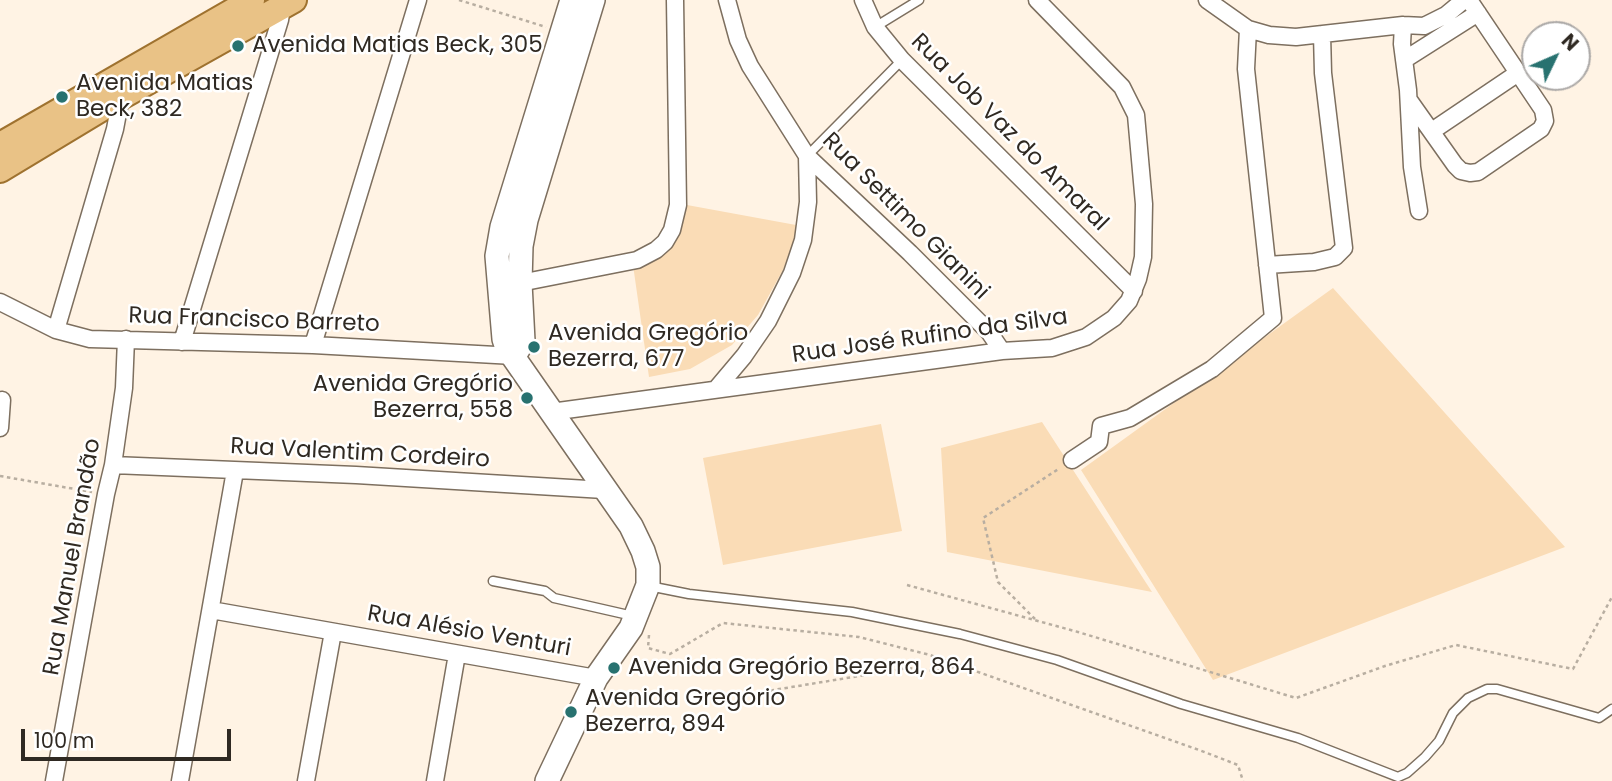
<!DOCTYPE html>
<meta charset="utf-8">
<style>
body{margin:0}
#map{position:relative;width:1612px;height:781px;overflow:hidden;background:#fff3e4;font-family:Poppins,sans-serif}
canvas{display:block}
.north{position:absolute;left:1521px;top:21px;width:70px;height:70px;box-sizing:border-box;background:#fff;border:2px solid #aca9a7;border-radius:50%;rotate:46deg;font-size:19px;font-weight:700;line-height:28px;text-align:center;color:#2f2922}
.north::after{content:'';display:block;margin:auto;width:24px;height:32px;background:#287270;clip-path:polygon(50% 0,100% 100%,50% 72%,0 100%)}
.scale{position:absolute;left:21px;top:729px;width:210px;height:32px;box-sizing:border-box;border:4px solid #2f2922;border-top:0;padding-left:9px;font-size:21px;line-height:24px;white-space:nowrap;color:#2f2922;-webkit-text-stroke:5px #fff;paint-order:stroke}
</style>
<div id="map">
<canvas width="1612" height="781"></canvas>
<div class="north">N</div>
<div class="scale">100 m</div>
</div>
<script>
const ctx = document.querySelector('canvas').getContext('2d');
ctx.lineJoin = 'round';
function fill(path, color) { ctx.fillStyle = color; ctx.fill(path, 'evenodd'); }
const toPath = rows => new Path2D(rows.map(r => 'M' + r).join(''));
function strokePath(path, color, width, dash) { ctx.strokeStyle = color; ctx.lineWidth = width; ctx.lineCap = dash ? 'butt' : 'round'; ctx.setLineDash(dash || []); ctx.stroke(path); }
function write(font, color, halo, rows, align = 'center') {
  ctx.font = font + ' Poppins,sans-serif'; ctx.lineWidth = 5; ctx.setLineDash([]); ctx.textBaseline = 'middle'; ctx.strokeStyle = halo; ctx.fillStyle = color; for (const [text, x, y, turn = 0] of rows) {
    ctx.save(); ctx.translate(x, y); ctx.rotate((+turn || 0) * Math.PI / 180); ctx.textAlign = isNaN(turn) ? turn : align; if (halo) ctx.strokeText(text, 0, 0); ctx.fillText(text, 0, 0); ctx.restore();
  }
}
fill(toPath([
 [687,205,796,225,796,235,783,270,758,315,732,345,690,369,649,377,633,265,668,249,680,233],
 [1333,288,1565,547,1213,680,1081,470],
 [1042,422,1152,592,947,552,941,448],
 [881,424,902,531,723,565,703,458]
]), '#fadcb6');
const lane = toPath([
 [875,27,919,0],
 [807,156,902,60],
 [493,581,545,591,554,598,633,616],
 [649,586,689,594,852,612,960,634,1057,660,1181,704,1298,738,1398,777,1407,773,1425,757,1439,741,1453,713,1468,698,1487,689,1497,689,1599,718,1612,709]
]);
const street = toPath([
 [727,0,738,40,750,66,807,156,910,253,989,332,1002,351],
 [863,0,875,27,902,60,1134,291],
 [1207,0,1248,29,1269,35,1296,37,1403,25,1424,26,1446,15,1464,0],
 [1403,25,1402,44,1408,90,1412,167,1419,211],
 [1404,60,1478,13],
 [1409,100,1455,165,1461,171,1470,173,1478,172,1541,129,1545,121,1543,110,1469,0],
 [1432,131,1518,73],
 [1267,265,1314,262,1335,257,1344,248,1323,73,1322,34],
 [520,283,637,260,656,250,665,242,672,230,678,205,675,0],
 [0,302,56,330,90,339,313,345,514,356],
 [56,330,115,129,121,97],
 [182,342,280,20,282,7,280,3],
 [313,345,418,0],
 [717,388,744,356,768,321,792,273,803,240,808,202,807,156],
 [551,412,1002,351,1052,348,1086,337,1114,318,1129,301,1138,279,1143,257,1144,204,1136,115,1122,87,1037,0],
 [0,428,2,400],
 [1072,460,1099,442,1101,426,1130,418,1212,369,1273,318,1246,69,1248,29],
 [113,465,356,475,604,490],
 [211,610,596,678],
 [54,781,106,494,113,465,124,388,126,339],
 [180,781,235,471],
 [306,781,333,632],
 [435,781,457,654]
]);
const secondary = toPath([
 [514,356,523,341,520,283,521,246,526,220,593,0],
 [547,781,596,678,631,628,648,585,648,567,643,551,631,526,507,348,504,339,497,256,502,227,572,0]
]);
const primary = toPath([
 [0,145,252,0],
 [0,170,121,97,294,0]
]);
strokePath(lane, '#7d6f5f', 11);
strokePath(street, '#7d6f5f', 19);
strokePath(secondary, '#7d6f5f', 26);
strokePath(primary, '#9f722f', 28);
strokePath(toPath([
 [459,0,546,27],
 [0,476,92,492],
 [907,585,1078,632,1296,698,1385,666,1456,645,1573,669,1612,597],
 [1035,619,998,582,983,518,1060,468],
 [649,635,648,648,670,654,723,623,859,637,930,655,1199,750,1238,765,1243,781],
 [743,695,908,668,936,671,957,666]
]), '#b8aea1', 2.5, [3.5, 3.5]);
strokePath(lane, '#fff', 8);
strokePath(street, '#fff', 16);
strokePath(secondary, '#fff', 23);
strokePath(primary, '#e9c286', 24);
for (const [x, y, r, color] of [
 [238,46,7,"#287270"],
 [62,97,7,"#287270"],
 [534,347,7,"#287270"],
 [527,398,7,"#287270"],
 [614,668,7,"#287270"],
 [571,712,7,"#287270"]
]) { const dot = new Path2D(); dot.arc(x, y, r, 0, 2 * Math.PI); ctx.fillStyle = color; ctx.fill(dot); strokePath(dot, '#fff', 2.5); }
write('23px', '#2f2922', '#fff', [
 ["Avenida Matias Beck, 305",252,46],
 ["Avenida Matias",76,84],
 ["Beck, 382",76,110],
 ["Avenida Gregório",548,334],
 ["Bezerra, 677",548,360],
 ["Avenida Gregório",513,385,"right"],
 ["Bezerra, 558",513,411,"right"],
 ["Avenida Gregório Bezerra, 864",628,668],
 ["Avenida Gregório",585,699],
 ["Bezerra, 894",585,725]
], 'left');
write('23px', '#2f2922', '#fff', [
 ["Rua Job Vaz do Amaral",1009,133,45],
 ["Rua Settimo Gianini",905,217,45],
 ["Rua Francisco Barreto",254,321,2],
 ["Rua José Rufino da Silva",930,337,-8],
 ["Rua Valentim Cordeiro",360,454,3],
 ["Rua Manuel Brandão",73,557,-80],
 ["Rua Alésio Venturi",469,632,10]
]);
</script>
